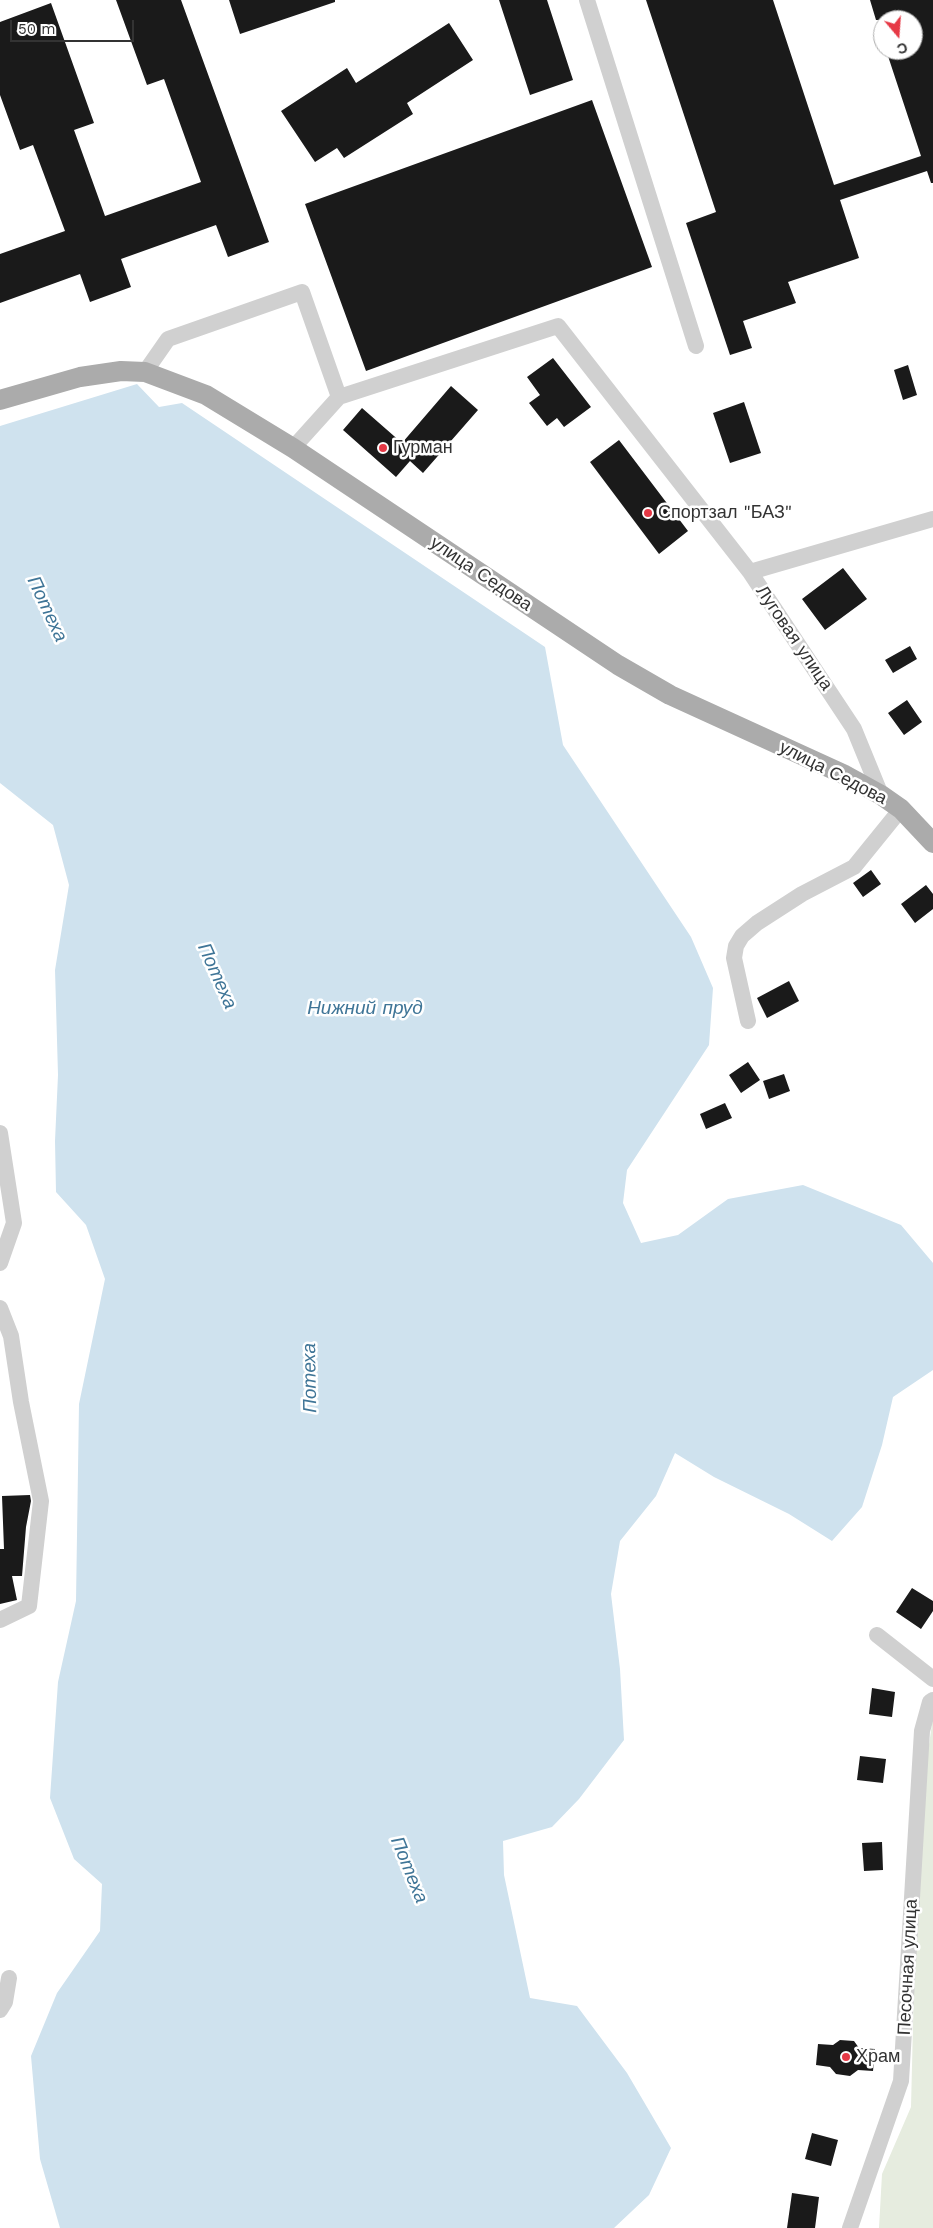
<!DOCTYPE html>
<meta charset="utf-8">
<style>
body{margin:0}
#map{position:relative;width:933px;height:2228px;overflow:hidden;background:#fff;font-family:"Work Sans",sans-serif}
canvas{display:block}
.north{position:absolute;left:873px;top:10px;width:50px;height:50px;box-sizing:border-box;background:#fff;border:1px solid #adadad;border-radius:50%;rotate:162deg;font-size:14px;font-weight:700;line-height:20px;text-align:center;color:#333}
.north::after{content:'';display:block;margin:auto;width:18px;height:22px;background:#e63946;clip-path:polygon(50% 0,100% 100%,50% 72%,0 100%)}
.scale{position:absolute;left:10px;top:20px;width:124px;height:22px;box-sizing:border-box;border:2px solid #333;border-top:0;padding-left:6px;font-size:15px;line-height:18px;white-space:nowrap;color:#333;-webkit-text-stroke:4px #fff;paint-order:stroke}
</style>
<div id="map">
<canvas width="933" height="2228"></canvas>
<div class="north">С</div>
<div class="scale">50 m</div>
</div>
<script>
const ctx = document.querySelector('canvas').getContext('2d');
ctx.lineJoin = 'round';
function fill(path, color) { ctx.fillStyle = color; ctx.fill(path, 'evenodd'); }
const toPath = rows => new Path2D(rows.map(r => 'M' + r).join(''));
function strokePath(path, color, width, dash) { ctx.strokeStyle = color; ctx.lineWidth = width; ctx.lineCap = dash ? 'butt' : 'round'; ctx.setLineDash(dash || []); ctx.stroke(path); }
function write(font, color, halo, rows, align = 'center') {
  ctx.font = font + ' "Work Sans",sans-serif'; ctx.lineWidth = 5; ctx.setLineDash([]); ctx.textBaseline = 'middle'; ctx.strokeStyle = halo; ctx.fillStyle = color; for (const [text, x, y, turn = 0] of rows) {
    ctx.save(); ctx.translate(x, y); ctx.rotate((+turn || 0) * Math.PI / 180); ctx.textAlign = isNaN(turn) ? turn : align; if (halo) ctx.strokeText(text, 0, 0); ctx.fillText(text, 0, 0); ctx.restore();
  }
}
fill(toPath([
 [933,1717,933,2228,879,2228,882,2174,911,2107,918,1821]
]), '#e6ecdf');
fill(toPath([
 [137,384,159,407,182,403,545,647,563,745,691,937,713,988,709,1045,627,1170,623,1203,641,1243,678,1235,728,1199,803,1185,901,1225,933,1263,933,1370,893,1397,882,1445,862,1507,832,1541,789,1514,714,1477,675,1453,656,1496,620,1541,611,1594,620,1669,624,1740,579,1799,552,1827,503,1841,504,1875,530,1998,577,2006,627,2073,671,2148,649,2195,614,2228,60,2228,40,2159,31,2056,57,1993,100,1931,102,1884,74,1859,50,1798,58,1682,76,1601,79,1404,105,1279,86,1225,56,1192,55,1141,58,1075,55,970,69,885,53,825,0,783,0,426]
]), '#cfe2ee');
fill(toPath([
 [116,0,181,0,269,242,228,257,216,225,121,259,131,287,90,302,80,274,0,303,0,254,65,231,33,145,20,150,0,95,0,22,51,3,94,123,74,130,105,216,201,182,164,79,147,85],
 [229,0,335,0,335,2,240,34],
 [499,0,547,0,573,80,530,95],
 [646,0,773,0,834,185,921,156,886,50,913,50,913,20,876,20,870,0,933,0,933,183,931,183,927,171,840,200,859,258,788,282,796,303,743,321,752,348,730,355,686,223,716,212],
 [449,23,473,60,407,103,413,114,344,158,337,148,315,162,281,111,347,68,356,83],
 [592,100,652,267,366,371,305,204],
 [553,358,591,407,564,427,557,418,547,426,529,403,540,395,527,377],
 [908,365,917,395,903,400,894,370],
 [451,386,478,410,423,473,410,461,396,477,343,430,362,408,402,443],
 [744,402,761,453,730,463,713,413],
 [619,440,688,531,659,554,590,462],
 [843,568,867,599,825,630,802,599],
 [910,646,917,659,893,673,885,660],
 [907,700,922,722,904,735,888,713],
 [871,870,881,884,863,897,853,883],
 [926,885,933,894,933,909,915,923,901,904],
 [789,981,799,1001,767,1018,757,998],
 [748,1062,760,1080,741,1093,729,1075],
 [784,1074,790,1091,769,1099,763,1081],
 [725,1103,732,1118,706,1129,700,1114],
 [30,1495,31,1501,26,1527,22,1576,12,1576,17,1600,0,1604,0,1549,4,1549,2,1496],
 [912,1588,933,1601,933,1611,921,1629,896,1612],
 [872,1688,895,1692,892,1717,869,1714],
 [860,1756,886,1759,883,1783,857,1780],
 [882,1842,883,1870,864,1871,862,1843],
 [840,2040,854,2041,859,2048,875,2049,873,2071,858,2070,850,2076,836,2074,830,2067,816,2065,818,2044,833,2045],
 [812,2133,838,2140,831,2166,805,2159],
 [792,2193,819,2197,815,2228,787,2228]
]), '#1a1a1a');
strokePath(toPath([
 [587,0,696,346],
 [145,372,168,339,302,292,339,397],
 [293,448,339,397,558,326,750,572],
 [881,795,854,729,750,572,933,519],
 [748,1021,734,958,736,946,742,936,757,923,802,894,854,867,901,809],
 [0,1133,14,1223,0,1263],
 [0,1308,11,1336,21,1402,41,1501,29,1606,0,1620],
 [877,1635,933,1679],
 [0,2010,5,2002,9,1978],
 [850,2228,901,2081,922,1731,930,1702,933,1700]
]), '#d0d0d0', 16);
strokePath(toPath([
 [0,400,80,377,121,371,145,372,206,395,293,448,618,665,670,695,843,774,881,795,901,809,933,843]
]), '#ababab', 20);
for (const [x, y, r, color] of [
 [383,448,5,"#e63946"],
 [648,513,5,"#e63946"],
 [846,2057,5,"#e63946"]
]) { const dot = new Path2D(); dot.arc(x, y, r, 0, 2 * Math.PI); ctx.fillStyle = color; ctx.fill(dot); strokePath(dot, '#fff', 2); }
write('18px', '#333', '#fff', [
 ["Гурман",393,448],
 ["Спортзал \"БАЗ\"",658,513],
 ["Храм",856,2057]
], 'left');
write('18px', '#333', '#fff', [
 ["улица Седова",481,574,34],
 ["Луговая улица",794,638,56],
 ["улица Седова",833,773,27],
 ["Песочная улица",908,1967,-87]
]);
write('italic 19px', '#3f7597', '#fff', [
 ["Потеха",47,609,65],
 ["Потеха",217,976,66],
 ["Нижний пруд",365,1008],
 ["Потеха",310,1378,-91],
 ["Потеха",409,1870,68]
]);
</script>
